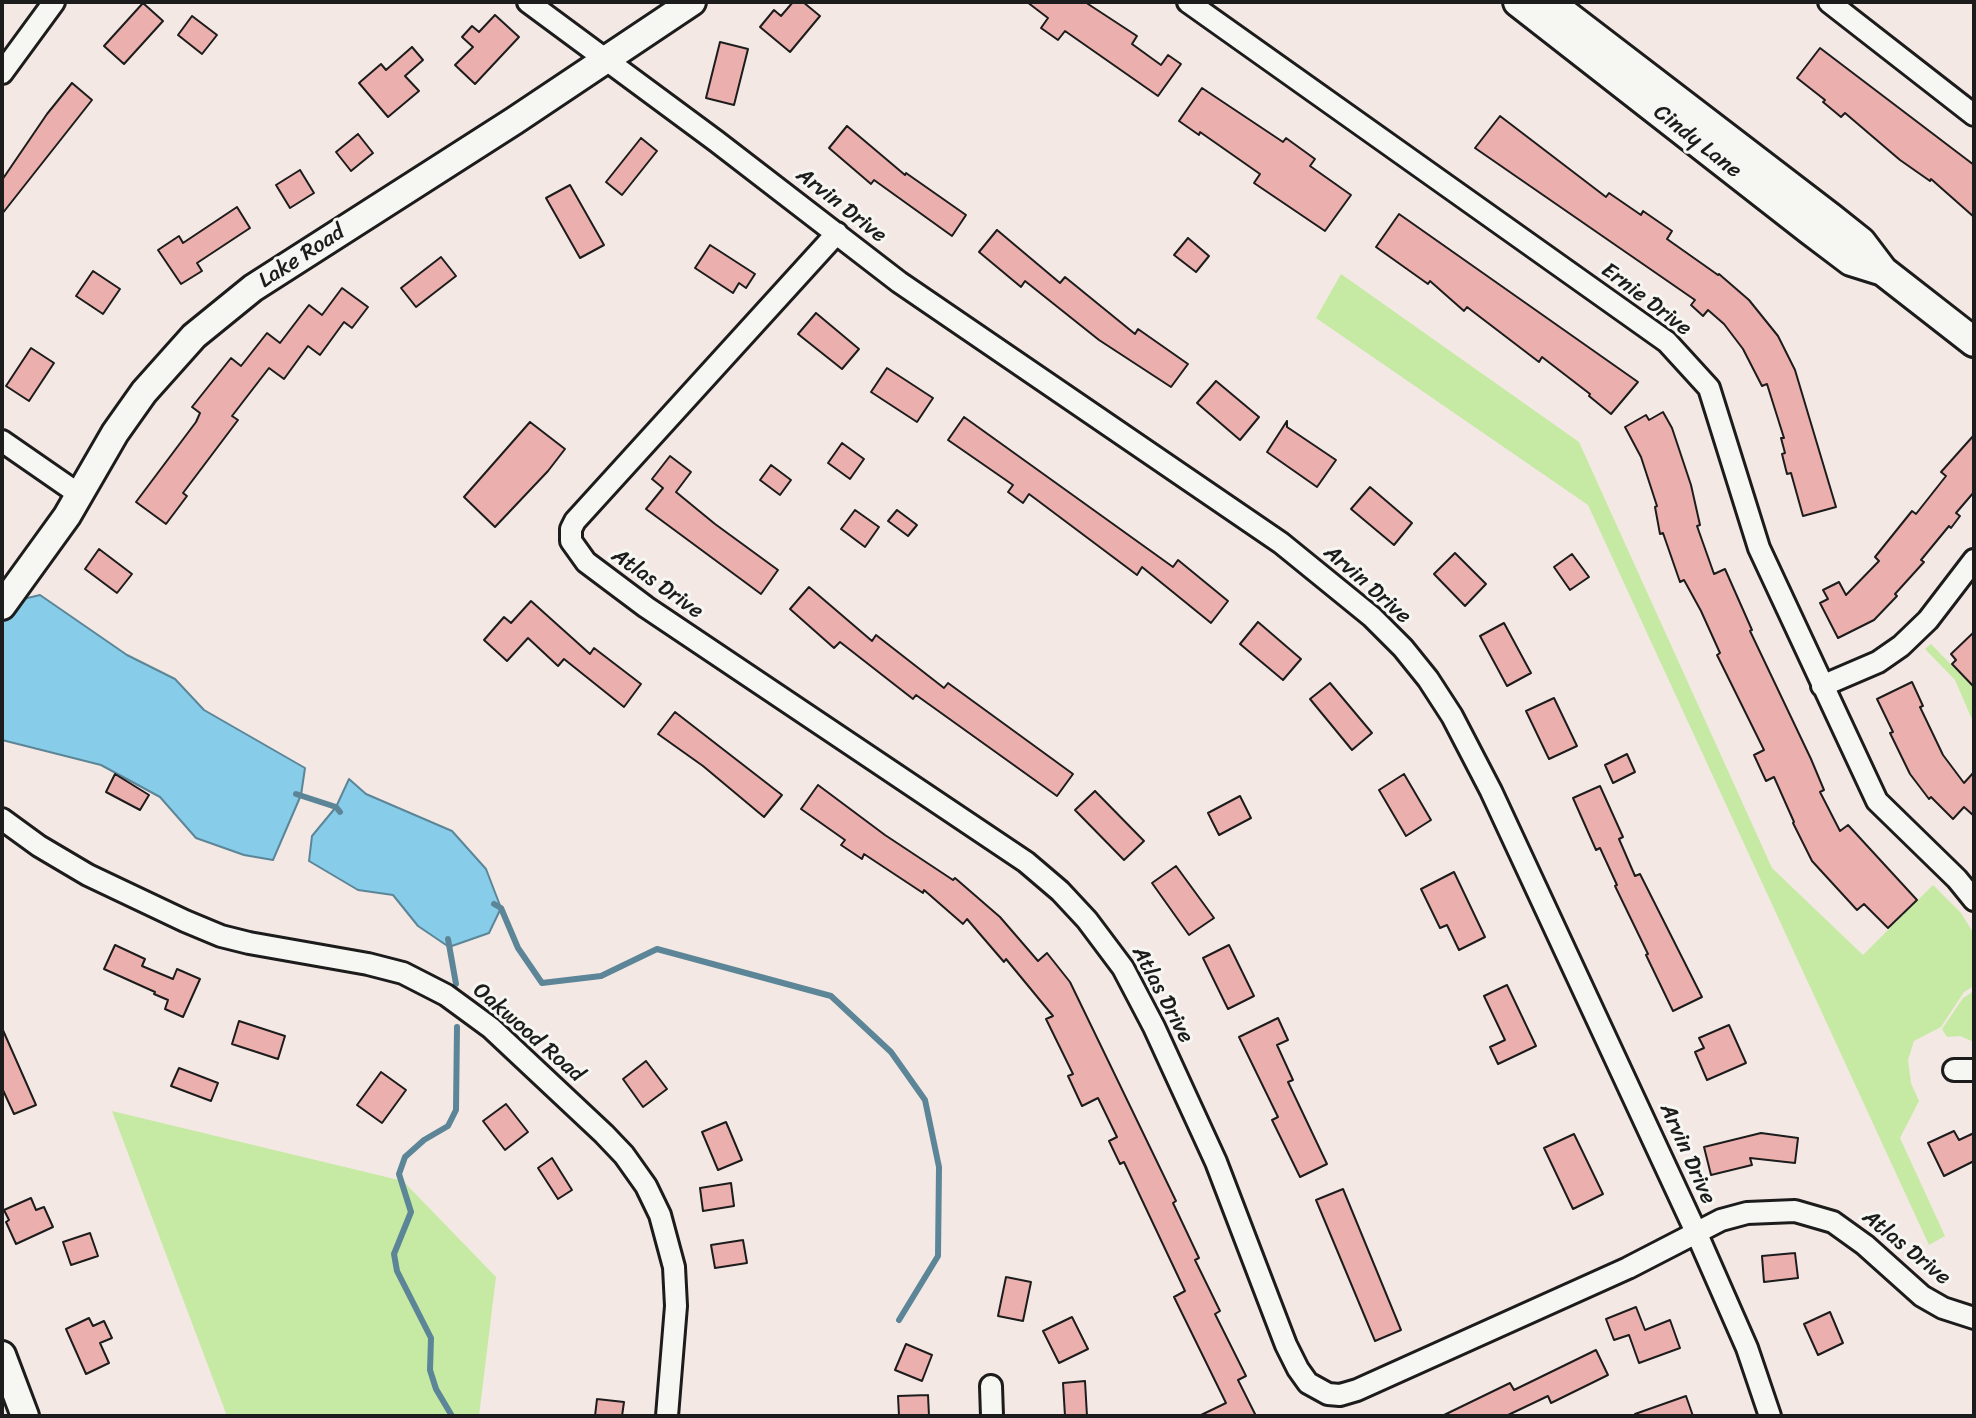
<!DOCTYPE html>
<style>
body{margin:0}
#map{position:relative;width:1976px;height:1418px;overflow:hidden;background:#f4e8e4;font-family:Sriracha,sans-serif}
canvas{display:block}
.frame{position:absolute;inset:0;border:4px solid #1c1c1c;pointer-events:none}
</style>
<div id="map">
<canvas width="1976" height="1418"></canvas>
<div class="frame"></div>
</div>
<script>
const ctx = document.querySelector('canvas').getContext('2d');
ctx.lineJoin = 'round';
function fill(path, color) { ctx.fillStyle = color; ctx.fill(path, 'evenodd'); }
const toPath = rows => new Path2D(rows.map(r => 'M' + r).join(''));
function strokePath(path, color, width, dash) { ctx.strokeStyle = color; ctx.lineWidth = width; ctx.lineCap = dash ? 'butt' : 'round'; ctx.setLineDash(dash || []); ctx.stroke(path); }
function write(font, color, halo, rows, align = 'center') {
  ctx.font = font + ' Sriracha,sans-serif'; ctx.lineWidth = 6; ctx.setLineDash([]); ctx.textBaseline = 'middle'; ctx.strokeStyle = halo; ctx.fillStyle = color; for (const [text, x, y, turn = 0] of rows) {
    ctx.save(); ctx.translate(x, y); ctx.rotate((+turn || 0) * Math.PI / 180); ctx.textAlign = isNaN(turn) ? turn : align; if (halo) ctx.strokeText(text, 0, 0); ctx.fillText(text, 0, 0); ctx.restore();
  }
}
fill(toPath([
 [1341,274,1579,442,1772,868,1863,955,1933,885,1961,913,1974,934,1974,986,1964,992,1941,1027,1914,1041,1908,1060,1911,1083,1919,1101,1900,1138,1945,1236,1929,1245,1588,505,1316,318],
 [1931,644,1974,688,1974,724,1955,680,1925,649],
 [1974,991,1974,1042,1960,1036,1947,1037,1942,1029,1963,998],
 [112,1111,403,1181,496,1277,479,1416,227,1416]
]), '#c6eaa4');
const water = toPath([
 [40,595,127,655,175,679,204,710,305,768,301,795,273,860,244,855,196,838,160,797,101,765,2,740,2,618,15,601,40,595],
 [349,779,366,794,452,831,486,869,501,908,489,933,449,947,418,926,393,895,358,890,309,861,312,836,336,807,349,779]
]);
fill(water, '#87cce9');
strokePath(water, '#5c8697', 2);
strokePath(toPath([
 [296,794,336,807,340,812],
 [494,904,501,908,518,948,542,983,601,976,657,949,831,996,891,1052,925,1100,939,1167,938,1256,899,1320],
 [448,939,456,984],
 [452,1416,436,1389,430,1370,431,1338,397,1271,394,1254,411,1212,399,1174,405,1157,424,1140,448,1126,456,1110,457,1027]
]), '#5c8697', 6);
const building = toPath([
 [793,2,803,2,820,16,790,52,760,27,774,10,781,16,793,2],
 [1027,2,1085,2,1137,36,1132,44,1161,65,1168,55,1181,64,1158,96,1065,31,1058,40,1041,28,1048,18,1027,2],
 [143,3,163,21,124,64,104,46,143,3],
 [495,15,519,37,475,84,455,65,473,47,462,37,472,26,479,32,495,15],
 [192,16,217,35,202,54,178,35,192,16],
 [720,42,748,49,734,105,706,98,720,42],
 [412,47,423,60,405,76,419,91,388,117,359,83,381,64,386,70,412,47],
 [1820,48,1974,165,1974,217,1931,179,1930,181,1900,160,1845,113,1841,117,1823,102,1825,100,1797,78,1820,48],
 [72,83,92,100,2,214,2,180,47,114,72,83],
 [1202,88,1283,142,1286,138,1315,159,1310,166,1351,195,1325,231,1254,183,1260,174,1200,132,1199,135,1179,121,1202,88],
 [1500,116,1606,197,1609,193,1641,215,1643,211,1672,231,1667,239,1718,275,1719,274,1749,300,1778,336,1795,370,1836,507,1803,516,1791,473,1787,474,1782,454,1785,453,1781,438,1784,438,1767,384,1762,386,1743,349,1724,324,1708,310,1703,316,1691,305,1695,300,1475,148,1500,116],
 [847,126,905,175,906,173,966,215,952,236,874,180,871,184,829,148,847,126],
 [358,134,373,153,351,171,336,152,358,134],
 [641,138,657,151,622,195,606,182,641,138],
 [300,170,314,193,290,208,276,185,300,170],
 [570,185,604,245,580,258,546,198,570,185],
 [237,207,250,228,197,263,202,271,181,284,158,250,179,236,183,243,237,207],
 [1399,214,1638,382,1611,414,1589,396,1590,394,1542,357,1539,362,1467,307,1464,311,1430,281,1428,284,1376,247,1399,214],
 [997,230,1060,283,1065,277,1135,334,1138,329,1188,364,1171,387,1099,340,1025,281,1021,287,979,252,997,230],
 [1188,238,1209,256,1196,272,1174,255,1188,238],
 [710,245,755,274,746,288,739,283,733,293,695,268,710,245],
 [441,257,456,276,416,307,401,288,441,257],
 [93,271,120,289,103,314,76,296,93,271],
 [342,288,368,307,352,328,344,322,320,355,308,346,284,379,269,368,232,416,238,420,183,493,187,496,166,524,136,502,196,422,200,413,192,407,231,358,241,366,267,333,280,343,309,305,322,315,342,288],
 [816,313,859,349,842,369,798,334,816,313],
 [31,348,54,363,29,401,6,386,31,348],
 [887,368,933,398,917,422,871,392,887,368],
 [1216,381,1259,417,1240,440,1197,403,1216,381],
 [1663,412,1672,428,1691,485,1700,525,1697,526,1714,574,1725,569,1752,630,1750,631,1811,759,1824,790,1820,792,1840,831,1848,825,1917,900,1888,928,1864,904,1857,910,1812,861,1793,823,1794,822,1774,777,1766,781,1754,755,1764,750,1717,655,1720,653,1701,611,1684,580,1680,582,1663,533,1660,534,1655,507,1657,506,1641,457,1625,427,1646,415,1649,420,1663,412],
 [964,417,1173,567,1178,560,1228,601,1211,623,1142,567,1137,575,1029,494,1023,503,1008,492,1013,485,948,440,964,417],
 [1287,421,1287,427,1336,460,1317,487,1267,452,1287,421],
 [530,422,565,449,548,471,495,527,464,497,530,422],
 [1974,435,1974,492,1956,513,1960,516,1951,528,1949,526,1921,560,1924,562,1895,594,1897,596,1874,620,1838,638,1820,603,1828,599,1823,590,1839,582,1846,595,1879,561,1875,557,1912,511,1916,514,1946,476,1941,472,1974,435],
 [842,443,864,459,850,479,828,463,842,443],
 [670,456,691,472,676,492,715,524,778,570,761,594,646,509,663,488,652,479,670,456],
 [771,465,791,480,780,495,760,480,771,465],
 [1370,487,1412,523,1394,545,1351,509,1370,487],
 [855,510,879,527,865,547,841,529,855,510],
 [897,510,917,525,908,536,888,521,897,510],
 [99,549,132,574,117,593,85,569,99,549],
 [1455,553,1486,584,1465,606,1434,574,1455,553],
 [1572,554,1589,577,1570,590,1554,567,1572,554],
 [809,587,872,641,876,635,944,688,948,683,1073,774,1057,796,916,695,913,699,840,642,834,648,790,609,809,587],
 [531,601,590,654,594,648,641,684,624,707,564,659,558,666,528,638,507,661,484,640,504,617,511,623,531,601],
 [1258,622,1301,659,1283,680,1240,644,1258,622],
 [1504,623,1531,673,1507,686,1480,636,1504,623],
 [1974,632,1974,687,1952,664,1956,660,1951,654,1974,632],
 [1912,682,1923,706,1920,707,1943,755,1964,783,1974,772,1974,816,1964,807,1953,819,1931,797,1929,799,1910,774,1890,733,1893,732,1877,699,1912,682],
 [1330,683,1372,733,1352,750,1310,699,1330,683],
 [1554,698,1577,746,1549,759,1526,711,1554,698],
 [675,712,782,795,764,817,703,766,658,734,675,712],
 [1627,754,1635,772,1613,783,1605,765,1627,754],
 [115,774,149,795,140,810,106,792,115,774],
 [1404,774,1431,820,1406,836,1379,790,1404,774],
 [818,785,885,835,953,880,955,878,1000,917,1038,961,1047,953,1070,982,1176,1201,1173,1203,1199,1258,1195,1260,1220,1311,1215,1314,1246,1376,1238,1380,1256,1416,1199,1416,1226,1403,1174,1297,1185,1291,1124,1162,1120,1164,1109,1141,1117,1137,1098,1098,1082,1106,1068,1076,1073,1074,1046,1019,1053,1016,1006,959,1004,962,967,919,963,924,924,890,923,893,864,854,862,859,841,845,845,840,801,809,818,785],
 [1600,786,1623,837,1619,839,1635,876,1640,874,1702,997,1673,1011,1646,955,1648,954,1615,886,1617,885,1600,848,1596,850,1573,798,1600,786],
 [1095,791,1144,841,1124,860,1075,810,1095,791],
 [1240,796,1251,818,1219,835,1208,813,1240,796],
 [1176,866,1214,918,1189,935,1152,883,1176,866],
 [1454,872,1485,937,1459,950,1447,925,1440,928,1421,889,1454,872],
 [115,945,145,959,142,966,173,979,177,969,200,979,183,1017,165,1009,168,1000,154,994,155,992,104,969,115,945],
 [1229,945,1254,996,1228,1009,1203,958,1229,945],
 [1507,985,1536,1046,1498,1064,1490,1047,1505,1040,1484,996,1507,985],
 [1278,1018,1288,1040,1277,1045,1293,1080,1288,1082,1327,1164,1300,1177,1272,1120,1278,1117,1239,1037,1278,1018],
 [239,1021,285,1036,278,1059,232,1044,239,1021],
 [1729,1025,1746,1063,1707,1080,1695,1052,1704,1048,1699,1038,1729,1025],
 [2,1028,36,1105,14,1114,2,1088,2,1028],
 [646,1061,667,1089,643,1107,623,1079,646,1061],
 [179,1068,218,1083,211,1101,171,1086,179,1068],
 [381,1072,406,1090,382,1123,357,1105,381,1072],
 [506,1104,528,1132,505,1150,483,1121,506,1104],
 [726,1122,742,1160,718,1170,702,1132,726,1122],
 [1954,1131,1959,1140,1974,1133,1974,1161,1944,1176,1928,1143,1954,1131],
 [1761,1133,1798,1138,1795,1163,1750,1158,1752,1165,1711,1175,1704,1147,1761,1133],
 [1574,1134,1603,1194,1573,1209,1544,1148,1574,1134],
 [552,1158,572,1190,558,1199,538,1168,552,1158],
 [731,1183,734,1206,703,1211,700,1188,731,1183],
 [1343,1189,1401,1330,1375,1341,1316,1200,1343,1189],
 [31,1198,36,1210,44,1207,53,1227,16,1244,6,1222,9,1220,4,1210,31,1198],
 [90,1233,98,1256,71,1265,63,1242,90,1233],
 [743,1240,747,1263,715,1268,711,1245,743,1240],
 [1795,1253,1798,1278,1764,1282,1762,1256,1795,1253],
 [1006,1277,1031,1282,1023,1321,998,1316,1006,1277],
 [1636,1307,1645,1330,1670,1320,1680,1348,1639,1363,1629,1335,1614,1340,1606,1319,1636,1307],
 [1830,1312,1843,1343,1818,1355,1804,1324,1830,1312],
 [1072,1317,1088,1349,1059,1363,1043,1331,1072,1317],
 [89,1318,93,1326,104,1321,112,1338,100,1343,109,1363,86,1374,66,1329,89,1318],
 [906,1344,932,1355,922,1381,895,1370,906,1344],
 [1596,1350,1608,1375,1551,1403,1548,1396,1506,1416,1442,1416,1510,1383,1514,1390,1596,1350],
 [1085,1381,1087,1416,1065,1416,1063,1383,1085,1381],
 [928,1395,929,1416,899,1416,898,1396,928,1395],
 [1686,1396,1693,1416,1635,1416,1635,1414,1686,1396],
 [597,1399,624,1402,622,1416,595,1416,597,1399]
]);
fill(building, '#ebb0ad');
strokePath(building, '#1c1c1c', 2);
const minor = toPath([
 [528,2,716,141,899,282,1281,543,1372,617,1403,648,1428,679,1452,716,1491,791,1696,1232,1747,1348,1770,1416],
 [1188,2,1667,342,1709,388,1759,548,1877,801,1957,879,1974,900],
 [1829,2,1974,115],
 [2,73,54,2],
 [837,233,575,521,571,529,571,541,586,562,646,607,1026,862,1060,891,1087,920,1123,968,1154,1027,1216,1162,1286,1345,1298,1369,1308,1383,1328,1394,1340,1395,1357,1390,1628,1268,1721,1220,1747,1213,1795,1211,1833,1222,1865,1245,1922,1296,1943,1308,1974,1318],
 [2,441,80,495],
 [1822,686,1878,662,1901,646,1928,620,1974,560],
 [2,819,39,846,88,875,185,921,221,936,249,943,368,964,403,973,446,995,491,1028,604,1134,624,1155,646,1186,660,1215,674,1267,676,1306,667,1416],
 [1954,1070,1974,1070],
 [991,1386,992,1416]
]);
const tertiary = toPath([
 [2,606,67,516,115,433,144,392,194,336,253,288,514,121,692,2],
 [2,1355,25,1416]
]);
const secondary = toPath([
 [1518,2,1810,230,1851,261,1883,271],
 [1549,2,1831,218,1861,242,1883,271,1974,342]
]);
strokePath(minor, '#1c1c1c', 26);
strokePath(tertiary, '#1c1c1c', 32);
strokePath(secondary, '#1c1c1c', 34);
strokePath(minor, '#f6f6f2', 20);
strokePath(tertiary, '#f6f6f2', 26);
strokePath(secondary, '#f6f6f2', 28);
write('22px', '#1c1c1c', '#f6f6f2', [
 ["Cindy Lane",1697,142,38],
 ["Arvin Drive",841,206,38],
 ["Lake Road",302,257,-33],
 ["Ernie Drive",1646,300,37],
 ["Atlas Drive",657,584,35],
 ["Arvin Drive",1367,585,41],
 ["Atlas Drive",1162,995,62],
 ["Oakwood Road",528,1033,41],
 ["Arvin Drive",1687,1154,66],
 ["Atlas Drive",1906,1248,39]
]);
</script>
